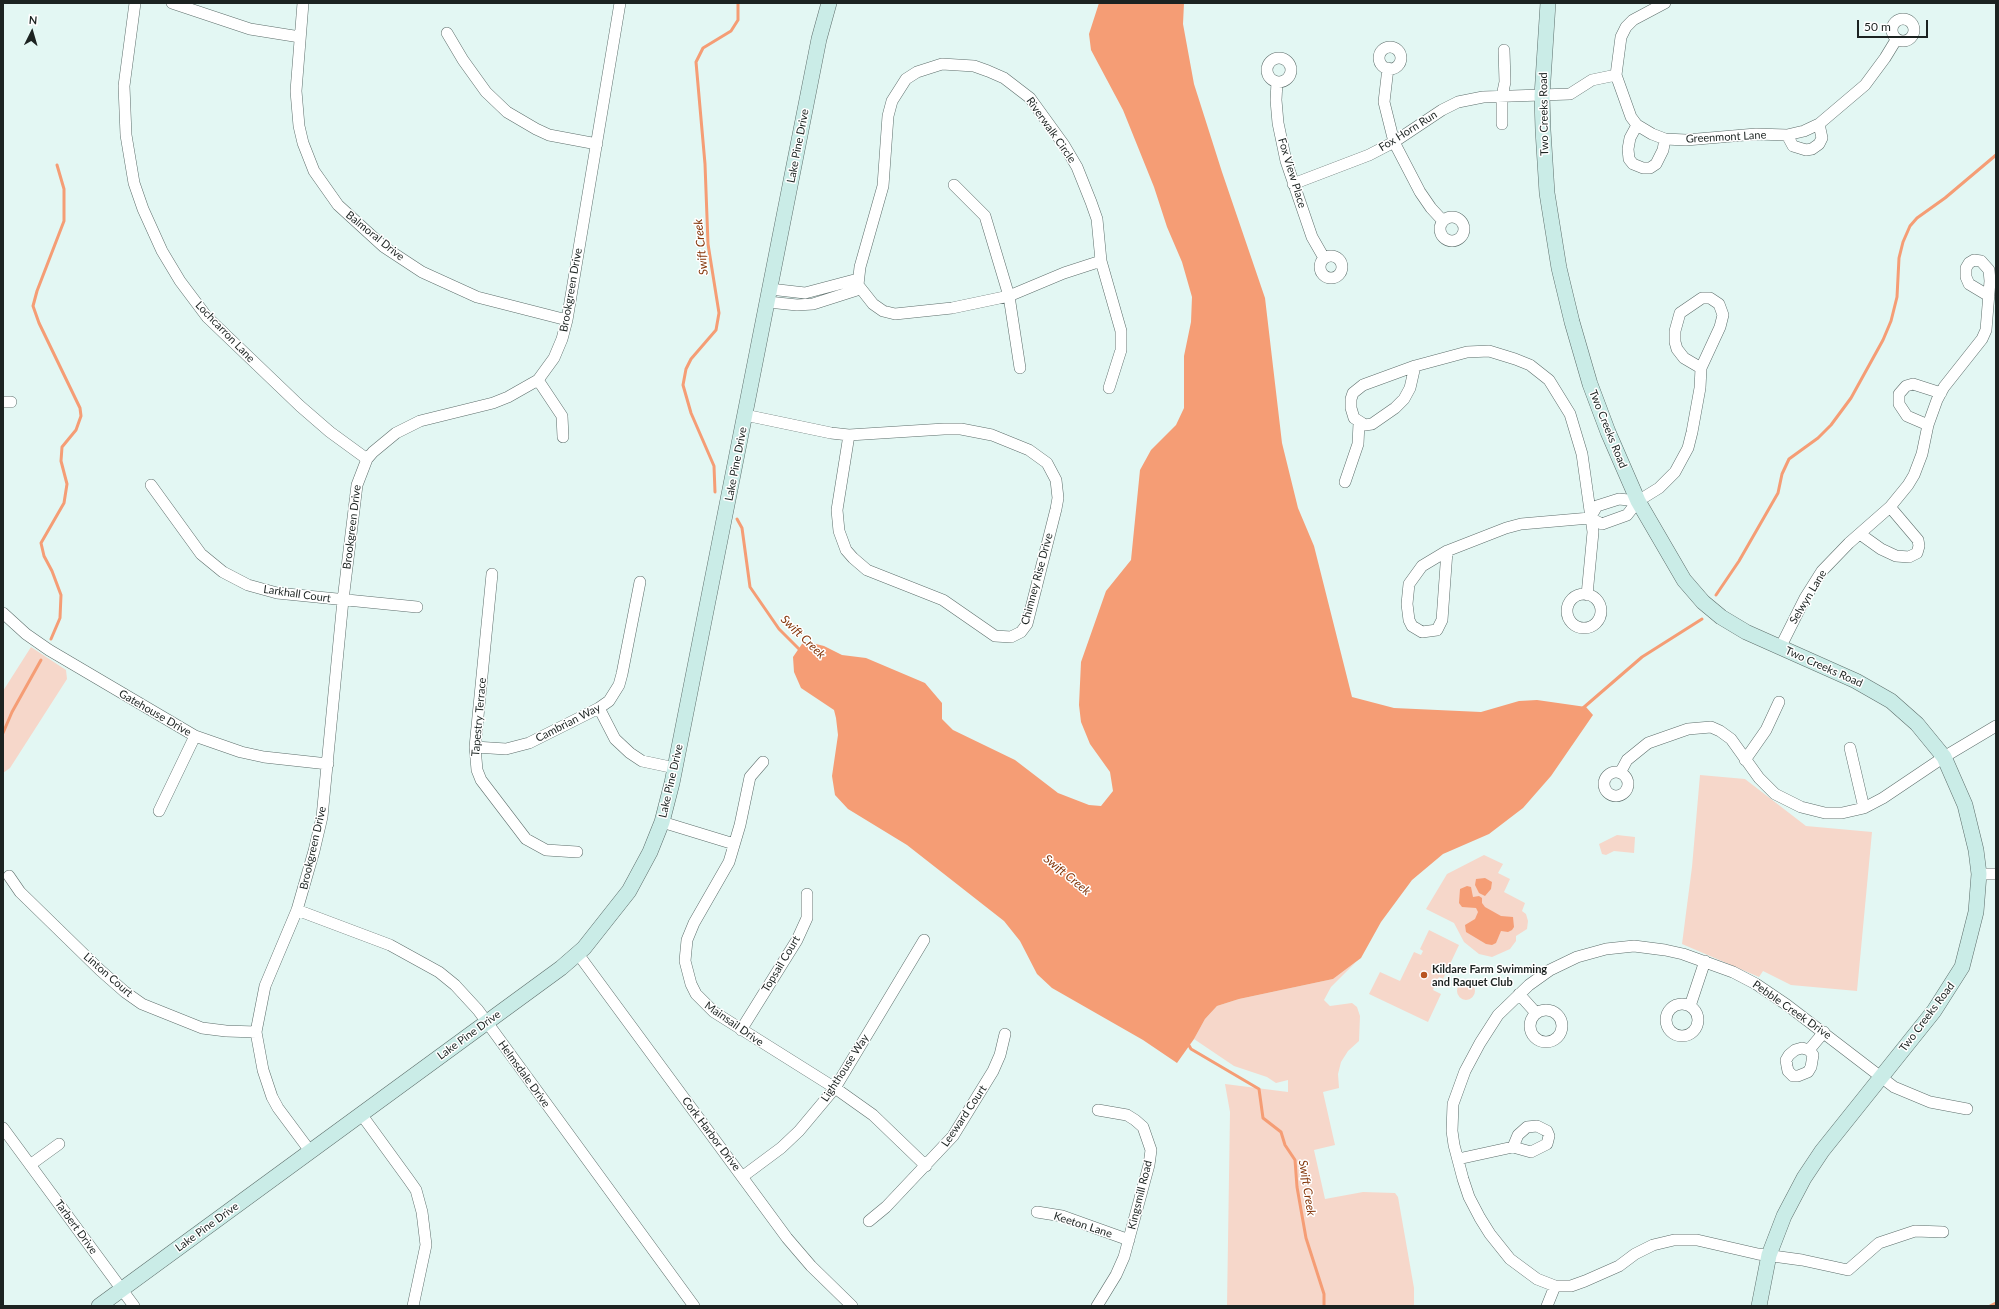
<!DOCTYPE html>
<style>
body{margin:0}
#map{position:relative;width:1999px;height:1309px;overflow:hidden;background:#e3f7f3;font-family:Lato,sans-serif}
canvas{display:block}
.frame{position:absolute;inset:0;border:4px solid #1c2321;pointer-events:none}
.north{position:absolute;left:12px;top:12px;width:40px;height:40px;-webkit-text-stroke:3px #fff;paint-order:stroke;rotate:5deg;font-size:11px;font-weight:700;line-height:16px;text-align:center;color:#1c2321}
.north::after{content:'';display:block;margin:auto;width:14px;height:18px;background:#1c2321;clip-path:polygon(50% 0,100% 100%,50% 72%,0 100%)}
.scale{position:absolute;left:1857px;top:20px;width:71px;height:18px;box-sizing:border-box;border:2px solid #1c2321;border-top:0;padding-left:5px;font-size:12px;line-height:14px;white-space:nowrap;color:#1c2321;-webkit-text-stroke:3px #fff;paint-order:stroke}
</style>
<div id="map">
<canvas width="1999" height="1309"></canvas>
<div class="frame"></div>
<div class="north">N</div>
<div class="scale">50 m</div>
</div>
<script>
const ctx = document.querySelector('canvas').getContext('2d');
ctx.lineJoin = 'round';
function fill(path, color) { ctx.fillStyle = color; ctx.fill(path, 'evenodd'); }
const toPath = rows => new Path2D(rows.map(r => 'M' + r).join(''));
function strokePath(path, color, width, dash) { ctx.strokeStyle = color; ctx.lineWidth = width; ctx.lineCap = dash ? 'butt' : 'round'; ctx.setLineDash(dash || []); ctx.stroke(path); }
function write(font, color, halo, rows, align = 'center') {
  ctx.font = font + ' Lato,sans-serif'; ctx.lineWidth = 3; ctx.setLineDash([]); ctx.textBaseline = 'middle'; ctx.strokeStyle = halo; ctx.fillStyle = color; for (const [text, x, y, turn = 0] of rows) {
    ctx.save(); ctx.translate(x, y); ctx.rotate((+turn || 0) * Math.PI / 180); ctx.textAlign = isNaN(turn) ? turn : align; if (halo) ctx.strokeText(text, 0, 0); ctx.fillText(text, 0, 0); ctx.restore();
  }
}
fill(toPath([
 [31,647,66,670,67,679,10,768,3,773,3,691],
 [1700,775,1745,779,1806,826,1872,832,1857,991,1791,985,1763,971,1759,977,1682,944,1692,867],
 [1617,835,1635,837,1634,853,1614,851,1606,855,1602,854,1599,844],
 [1484,855,1503,864,1498,873,1510,879,1504,892,1525,903,1522,911,1526,914,1528,921,1527,929,1516,936,1516,941,1510,949,1492,957,1479,954,1464,942,1454,923,1426,909,1447,874],
 [1429,930,1459,945,1443,979,1439,977,1433,990,1441,994,1428,1022,1369,994,1380,972,1400,981,1414,952,1421,955,1423,951,1420,949],
 [1356,962,1331,987,1324,1000,1330,1006,1352,1003,1357,1007,1360,1016,1359,1041,1348,1051,1341,1062,1338,1074,1339,1088,1323,1092,1335,1145,1314,1150,1325,1199,1363,1192,1395,1193,1398,1197,1414,1288,1414,1306,1227,1306,1230,1112,1225,1084,1288,1092,1288,1080,1276,1083,1267,1077,1234,1066,1194,1039,1205,1019,1217,1006,1239,999,1333,979],
 '1457 991a9 9 0 1 1 18 0a9 9 0 1 1-18 0Z'
]), '#f6d7ca');
fill(toPath([
 [1099,3,1184,3,1183,24,1194,84,1222,172,1265,298,1282,443,1298,508,1314,546,1352,697,1394,708,1481,712,1519,701,1537,700,1586,707,1593,715,1551,776,1523,808,1489,834,1443,854,1412,880,1381,922,1361,958,1333,979,1239,999,1217,1006,1205,1019,1194,1039,1177,1063,1143,1040,1052,988,1037,974,1020,941,1004,921,907,845,848,809,835,795,832,776,838,735,836,718,834,710,801,688,794,672,793,657,804,641,824,646,842,655,866,658,925,683,942,703,942,719,953,730,1015,760,1058,793,1089,805,1101,806,1113,791,1110,772,1090,744,1081,722,1079,705,1081,662,1106,591,1131,560,1140,470,1151,450,1176,425,1184,408,1184,356,1191,322,1192,297,1182,262,1167,227,1154,187,1123,110,1091,50,1089,34],
 [1485,878,1492,882,1491,889,1485,896,1479,893,1475,885,1476,879],
 [1467,886,1471,887,1473,897,1479,896,1482,898,1482,903,1485,907,1501,916,1513,917,1514,927,1512,930,1508,932,1501,931,1496,943,1492,945,1486,944,1466,932,1465,925,1475,919,1478,912,1476,908,1462,907,1459,903,1460,889]
]), '#f59d75');
strokePath(toPath([
 [715,492,714,466,691,413,683,385,686,369,691,359,716,330,719,313,708,244,705,164,696,62,703,48,731,31,738,20,738,3],
 [737,519,742,528,750,587,779,629,801,651],
 [1716,595,1739,561,1778,493,1782,474,1789,459,1818,438,1831,425,1851,398,1883,340,1891,321,1897,297,1899,258,1903,242,1910,226,1917,218,1945,198,1996,155],
 [51,639,60,618,61,595,52,571,44,556,41,543,64,503,67,484,61,461,62,447,76,430,81,416,80,408,39,323,33,306,37,291,64,221,64,189,57,165],
 [1583,708,1642,657,1702,619],
 [3,733,12,712,41,660],
 [1187,1042,1191,1049,1259,1089,1263,1118,1281,1132,1285,1145,1295,1160,1297,1187,1306,1238,1324,1294,1324,1306],
 [1990,1306,1996,1303]
]), '#f59d75', 3);
const street = toPath([
 [135,3,124,86,126,135,134,183,143,209,162,251,180,281,207,317,300,406,330,432,367,459],
 [172,3,250,29,300,37],
 [303,3,296,91,299,126,303,143,314,171,338,205,384,247,422,272,477,297,567,320],
 [1665,3,1633,20,1626,27,1621,37,1616,75,1631,117,1637,125,1652,134,1665,139,1686,140,1756,134,1787,135,1804,131,1819,124,1865,85,1885,58,1896,40],
 '1892 30a11 11 0 1 1 22 0a11 11 0 1 1-22 0Z',
 [447,33,463,60,486,92,507,112,536,129,549,135,597,144],
 '1379 58a11 11 0 1 1 22 0a11 11 0 1 1-22 0Z',
 '1267 70a12 12 0 1 1 24 0a12 12 0 1 1-24 0Z',
 [1388,68,1384,102,1394,142,1420,192,1431,208,1443,221],
 [1277,82,1276,100,1278,123,1286,161,1312,237,1324,258],
 [1502,124,1502,96,1505,82,1504,50],
 [1637,125,1630,138,1628,149,1629,159,1633,164,1643,168,1650,168,1656,164,1663,150,1665,139],
 [1787,135,1793,146,1806,150,1812,149,1819,144,1822,138,1819,124],
 [1293,184,1369,155,1394,142,1442,110,1458,102,1483,97,1570,94,1592,80,1616,75],
 [954,185,985,216,1009,296,1020,368],
 '1440 229a12 12 0 1 1 24 0a12 12 0 1 1-24 0Z',
 '1320 267a11 11 0 1 1 22 0a11 11 0 1 1-22 0Z',
 [1101,261,1064,273,1009,296,952,308,895,314,883,311,873,304,858,285,860,267,883,186,888,116,892,101,906,79,917,72,942,64,974,66,988,71,1004,78,1030,98,1064,145,1077,167,1091,202,1097,219,1101,261,1121,331,1121,350,1109,388],
 [770,289,805,293,858,279],
 [768,302,797,305,813,304,860,289],
 [1415,366,1410,388,1404,399,1395,408,1372,424,1365,425,1354,418,1351,408,1351,399,1353,393,1363,385,1415,366,1467,352,1489,351,1515,359,1530,365,1549,380,1570,414,1582,454,1593,532,1587,595],
 [538,380,562,416,563,437],
 [3,402,11,402],
 [745,415,831,433,849,435],
 [1928,425,1907,416,1899,404,1899,394,1906,386,1913,384,1941,393],
 [944,429,961,429,992,435,1029,450,1047,463,1056,480,1058,498,1056,509,1027,624,1021,632,1011,637,995,636,943,600,867,570,853,558,846,550,839,531,837,510,849,435,944,429],
 [1345,482,1358,444,1359,423],
 [151,485,201,554,223,572,248,585,277,593,417,607],
 [1590,518,1597,506,1619,499,1638,501],
 [1860,534,1881,549,1896,556,1909,557,1917,553,1919,546,1918,540,1890,507],
 [1447,551,1442,620,1437,630,1422,632,1412,626,1409,620,1407,604,1409,584,1422,566,1447,551,1506,528,1521,524,1590,518,1602,524,1627,515,1638,501,1659,488,1675,472,1688,448,1692,432,1700,388,1701,368,1720,327,1723,315,1719,304,1710,298,1702,298,1680,313,1675,331,1675,342,1677,349,1684,358,1701,368],
 [492,574,475,747,477,770,481,780,526,839,546,850,577,852],
 '1567 611a17 17 0 1 1 34 0a17 17 0 1 1-34 0Z',
 [3,613,26,634,49,650,195,736,241,752,264,757,328,764],
 [1780,648,1805,598,1822,571,1849,543,1890,507,1908,485,1914,475,1922,454,1928,425,1937,400,1944,387,1982,339,1986,330,1990,281,1989,270,1981,261,1974,260,1969,263,1966,268,1966,277,1969,284,1989,296],
 [599,708,615,739,630,753,642,761,675,768],
 [475,747,506,749,529,743,599,708,609,701,619,685,622,674,640,582],
 [1850,748,1864,808],
 [1745,760,1766,730,1779,702],
 [763,762,750,777,740,825,729,862,694,923,687,940,685,961,691,984,696,994,714,1012,835,1088,873,1115,926,1166],
 '1604 784a12 12 0 1 1 24 0a12 12 0 1 1-24 0Z',
 [1620,773,1627,760,1648,743,1688,729,1711,727,1720,731,1731,739,1759,778,1775,794,1801,807,1825,813,1842,813,1864,808,1883,798,1944,757,1996,726],
 [159,811,195,736],
 [662,822,734,844],
 [1979,874,1996,874],
 [9,876,20,892,100,970,125,992,142,1004,202,1028,226,1031,256,1032],
 [297,910,390,945,439,972,455,985,478,1010,694,1306],
 [578,954,787,1238,811,1266,852,1306],
 [1519,994,1536,1013],
 '1666 1020a16 16 0 1 1 32 0a16 16 0 1 1-32 0Z',
 [1690,1006,1705,961],
 '1530 1026a16 16 0 1 1 32 0a16 16 0 1 1-32 0Z',
 [741,1030,797,940,807,918,807,894],
 [1809,1050,1802,1048,1795,1050,1789,1055,1786,1060,1787,1066,1788,1071,1793,1076,1798,1076,1808,1072,1811,1067,1813,1055,1809,1050,1824,1032],
 [361,1114,409,1180,416,1190,422,1212,426,1245,413,1306],
 [3,1128,134,1306],
 [310,1151,278,1108,272,1097,263,1070,256,1032,265,986,297,910,314,851,322,817,343,600,357,485,367,459,373,452,396,433,420,421,493,403,508,397,538,380,554,358,562,339,567,320,620,3],
 [1458,1159,1513,1147,1531,1152,1547,1144,1549,1136,1547,1131,1537,1126,1527,1127,1518,1135,1513,1147],
 [30,1165,59,1144],
 [742,1177,781,1148,799,1131,835,1088,924,940],
 [1037,1212,1062,1216,1129,1240],
 [869,1221,886,1207,953,1136,993,1071,1000,1055,1005,1034],
 [1943,1232,1915,1231,1879,1243,1848,1270,1802,1260,1758,1254,1697,1240,1674,1240,1653,1245,1635,1254,1619,1266,1585,1281,1571,1286,1555,1286,1537,1279,1510,1259,1490,1234,1480,1218,1469,1197,1463,1179,1454,1145,1452,1131,1453,1104,1465,1071,1480,1043,1498,1015,1529,985,1550,970,1577,957,1606,949,1634,946,1665,950,1683,954,1733,972,1756,984,1787,1005,1894,1087,1930,1102,1967,1109],
 [1097,1306,1116,1275,1124,1257,1149,1165,1151,1150,1143,1127,1135,1120,1127,1115,1098,1110],
 [1547,1306,1555,1286]
]);
const secondary = toPath([
 [1548,3,1542,96,1543,130,1547,193,1559,268,1572,322,1590,384,1608,432,1638,501,1684,580,1703,602,1721,617,1746,632,1856,681,1891,701,1917,724,1944,757,1965,805,1976,850,1979,874,1976,912,1962,967,1934,1011,1822,1151,1804,1178,1784,1216,1769,1255,1759,1306],
 [99,1306,561,968,584,948,629,891,650,852,662,822,672,783,819,39,829,3]
]);
strokePath(street, '#5d6e6b', 12);
strokePath(secondary, '#5d6e6b', 16);
strokePath(street, '#fff', 11);
strokePath(secondary, '#caece7', 15);
for (const [x, y, r, color] of [
 [1424,975,4,"#b85421"]
]) { const dot = new Path2D(); dot.arc(x, y, r, 0, 2 * Math.PI); ctx.fillStyle = color; ctx.fill(dot); strokePath(dot, '#fff', 1.5); }
write('11px', '#1c2321', '#fff', [
 ["Two Creeks Road",1544,114,-91],
 ["Riverwalk Circle",1051,130,55],
 ["Fox Horn Run",1408,131,-32],
 ["Greenmont Lane",1726,137,-3],
 ["Lake Pine Drive",798,146,-79],
 ["Fox View Place",1292,173,73],
 ["Balmoral Drive",375,236,39],
 ["Brookgreen Drive",571,290,-80],
 ["Lochcarron Lane",225,332,46],
 ["Two Creeks Road",1608,429,68],
 ["Lake Pine Drive",736,464,-79],
 ["Brookgreen Drive",352,527,-83],
 ["Chimney Rise Drive",1037,579,-75],
 ["Larkhall Court",297,594,8],
 ["Selwyn Lane",1808,597,-59],
 ["Two Creeks Road",1824,667,24],
 ["Gatehouse Drive",155,713,30],
 ["Tapestry Terrace",479,717,-85],
 ["Cambrian Way",568,723,-27],
 ["Lake Pine Drive",671,781,-77],
 ["Brookgreen Drive",313,848,-77],
 ["Topsail Court",781,964,-59],
 ["Linton Court",108,975,41],
 ["Pebble Creek Drive",1792,1010,35],
 ["Two Creeks Road",1927,1017,-53],
 ["Mainsail Drive",734,1024,35],
 ["Lake Pine Drive",469,1035,-36],
 ["Lighthouse Way",845,1068,-57],
 ["Helmsdale Drive",524,1074,54],
 ["Leeward Court",964,1116,-56],
 ["Cork Harbor Drive",711,1134,53],
 ["Kingsmill Road",1140,1195,-76],
 ["Keeton Lane",1083,1225,18],
 ["Tarbert Drive",76,1227,54],
 ["Lake Pine Drive",207,1227,-36]
]);
write('bold 11px', '#1c2321', '#fff', [
 ["Kildare Farm Swimming",1432,969],
 ["and Raquet Club",1432,982]
], 'left');
write('italic 12px', '#84360a', '#fff', [
 ["Swift Creek",701,247,-96],
 ["Swift Creek",803,637,44],
 ["Swift Creek",1067,875,39],
 ["Swift Creek",1307,1188,81]
]);
</script>
